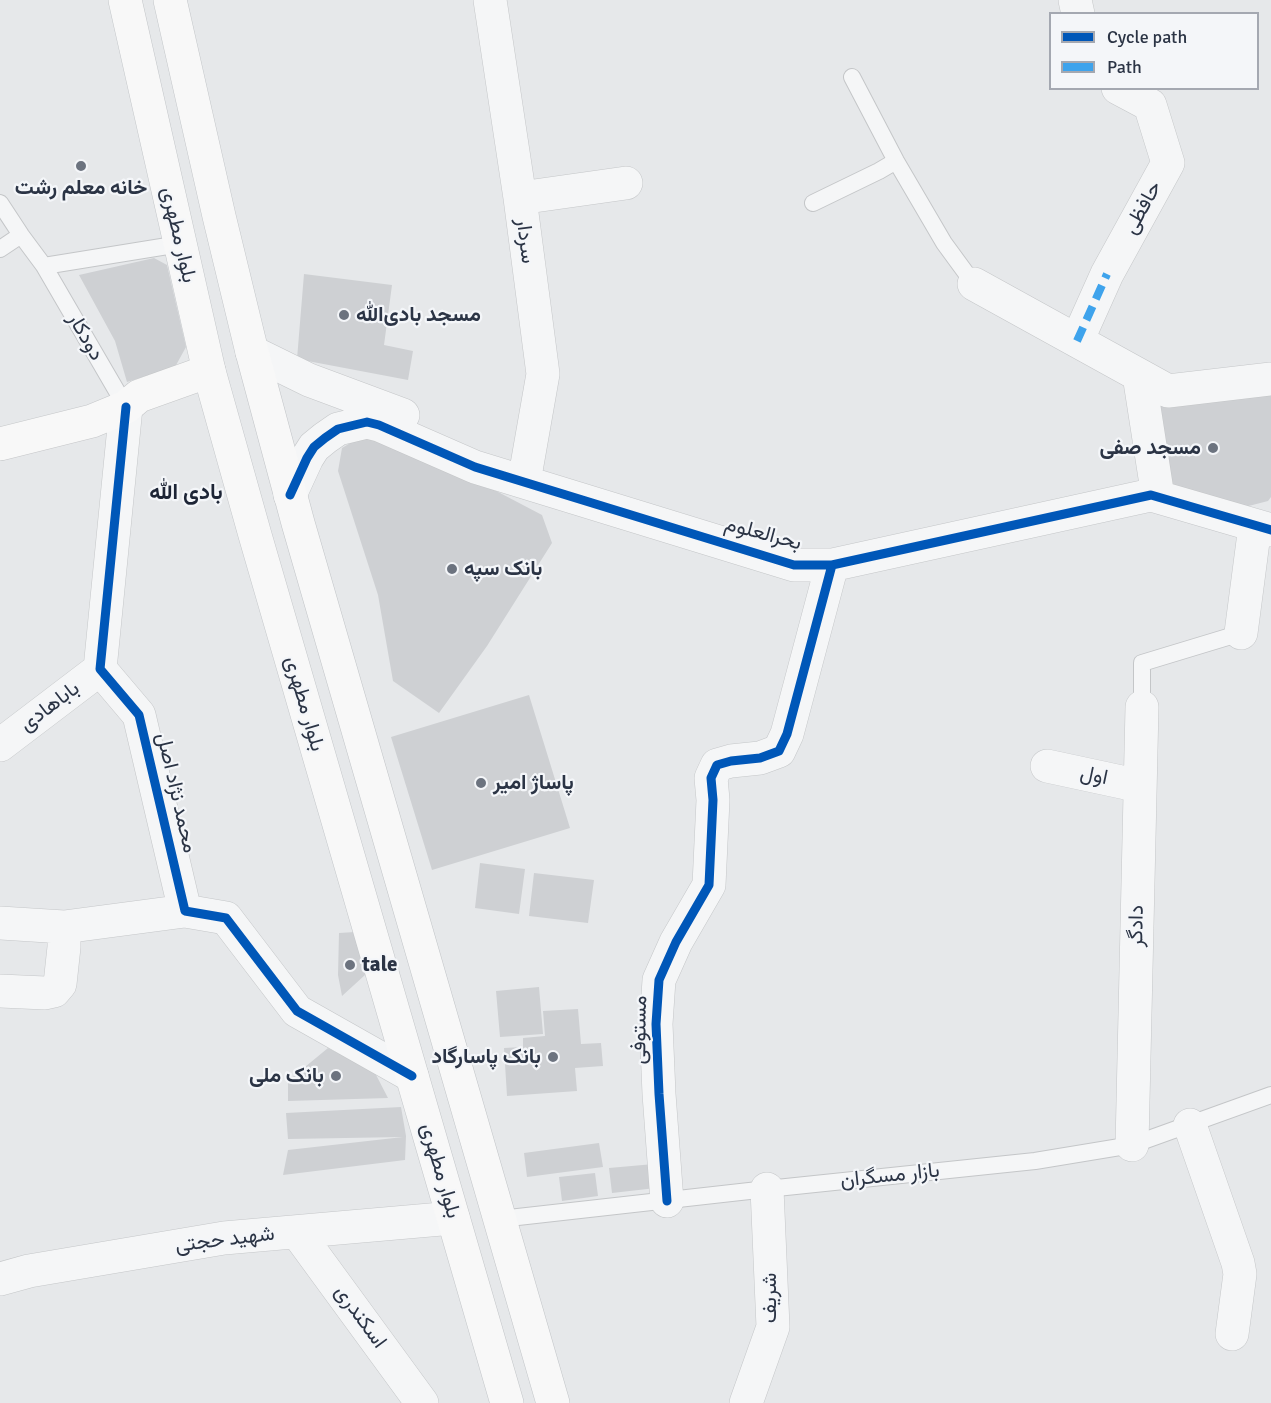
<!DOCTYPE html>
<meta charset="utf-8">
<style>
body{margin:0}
#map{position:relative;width:1271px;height:1403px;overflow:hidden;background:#e6e8ea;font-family:Signika,sans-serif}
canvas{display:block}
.legend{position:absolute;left:1049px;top:12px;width:210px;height:78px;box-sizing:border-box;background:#f4f6f9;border:2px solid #a4a8b1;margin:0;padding:8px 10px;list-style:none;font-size:18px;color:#2b3445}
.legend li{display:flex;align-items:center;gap:12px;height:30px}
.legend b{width:30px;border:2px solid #a4a8b1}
</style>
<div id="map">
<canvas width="1271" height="1403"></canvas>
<ul class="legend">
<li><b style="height:8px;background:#0057b8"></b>Cycle path</li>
<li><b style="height:8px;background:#3ea3ec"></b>Path</li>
</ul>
</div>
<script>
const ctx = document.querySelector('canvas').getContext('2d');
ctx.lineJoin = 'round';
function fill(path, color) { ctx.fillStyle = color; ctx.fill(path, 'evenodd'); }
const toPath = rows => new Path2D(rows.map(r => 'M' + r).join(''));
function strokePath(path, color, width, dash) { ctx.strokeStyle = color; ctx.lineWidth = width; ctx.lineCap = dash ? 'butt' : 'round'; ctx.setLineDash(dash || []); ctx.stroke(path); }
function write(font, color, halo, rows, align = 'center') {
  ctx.font = font + ' Signika,Vazirmatn,sans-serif'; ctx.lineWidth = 4.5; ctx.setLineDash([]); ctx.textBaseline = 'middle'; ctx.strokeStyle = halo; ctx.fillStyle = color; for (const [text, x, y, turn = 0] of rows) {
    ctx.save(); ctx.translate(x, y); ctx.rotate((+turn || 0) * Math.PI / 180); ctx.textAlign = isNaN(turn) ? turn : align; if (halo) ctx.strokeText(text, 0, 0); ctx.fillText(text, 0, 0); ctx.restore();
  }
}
fill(toPath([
 [154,258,167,265,186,347,175,367,127,382,115,341,79,275],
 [304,274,392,285,384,345,413,351,408,380,297,359],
 [1271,393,1271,497,1268,501,1233,510,1161,490,1148,405],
 [362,436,439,461,542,515,552,543,487,646,439,713,393,681,378,595,338,471,342,448],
 [529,695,570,828,432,870,391,737],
 [480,863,525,869,519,914,475,908],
 [534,873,594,880,588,923,529,916],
 [355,932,365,975,342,996,338,975,339,933],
 [539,987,543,1034,500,1037,496,991],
 [578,1009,581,1044,601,1043,603,1066,575,1068,577,1091,507,1096,504,1048,523,1047,523,1038,545,1036,543,1011],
 [328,1048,374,1071,388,1098,288,1101,288,1081],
 [401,1107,406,1136,405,1160,283,1175,288,1150,403,1137,288,1139,286,1113],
 [599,1143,603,1167,527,1177,524,1153],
 [654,1164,656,1188,612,1193,609,1168],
 [595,1173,598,1196,562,1201,559,1177]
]), '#ced0d3');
const lane = toPath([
 [852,77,896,161,944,243,974,284],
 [0,203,21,235,44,266,126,407],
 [813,203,879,171,896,161],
 [0,249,21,235],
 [44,266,180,244],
 [1142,707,1142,663,1241,633],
 [500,1219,767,1189,1035,1161,1132,1145,1271,1095]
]);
const street = toPath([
 [490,0,520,198,543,374,524,482],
 [1075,0,1078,14],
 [520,198,626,183],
 [974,284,1168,391,1271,379],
 [1077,341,1107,274,1168,163,1150,105,1118,88],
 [252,352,309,380,403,415],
 [1139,375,1158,497],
 [126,407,100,669,139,715,185,911,226,918,297,1011,412,1076],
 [290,495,307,458,314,447,325,438,338,429,367,422,379,425,475,467,794,565,832,565,1151,495,1271,530],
 [1241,633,1255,526],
 [0,745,100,669],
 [1047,766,1140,786],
 [0,923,64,927,185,911],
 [0,991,45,993,54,991,60,984,64,947,64,927],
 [1190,1125,1238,1263,1240,1274,1232,1334],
 [1132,1145,1142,707],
 [667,1201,659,1094,656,1024,659,980,676,942,709,885,713,800,711,778,717,765,731,761,760,758,779,751,787,734,832,565],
 [297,1232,422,1403],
 [0,1279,29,1271,224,1238,453,1218],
 [746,1403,773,1327,767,1189]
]);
const secondary = toPath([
 [0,444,92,421,126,407,139,396,209,371]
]);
const primary = toPath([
 [125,0,209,371,255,535,507,1403],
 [170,0,219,216,252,352,298,523,553,1403]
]);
strokePath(lane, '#c4c6c8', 18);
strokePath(street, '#c4c6c8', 34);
strokePath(secondary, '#c4c6c8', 34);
strokePath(primary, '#c2c5c8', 34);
strokePath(lane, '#f5f6f7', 16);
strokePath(street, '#f5f6f7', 33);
strokePath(secondary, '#f8f8f8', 33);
strokePath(primary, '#f8f8f8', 33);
strokePath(toPath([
 [1077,341,1107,274]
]), '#3ea3ec', 8, [15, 8]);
strokePath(toPath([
 [126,407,100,669,139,715,185,911,226,918,297,1011,412,1076],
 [290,495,307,458,314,447,325,438,338,429,367,422,379,425,475,467,794,565,832,565,1151,495,1271,530],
 [667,1201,659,1094,656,1024,659,980,676,942,709,885,713,800,711,778,717,765,731,761,760,758,779,751,787,734,832,565]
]), '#0057b8', 9);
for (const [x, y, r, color] of [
 [81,166,6,"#6c737f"],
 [344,315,6,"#6c737f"],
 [1213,448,6,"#6c737f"],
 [452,569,6,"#6c737f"],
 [481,783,6,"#6c737f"],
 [350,965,6,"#6c737f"],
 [553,1057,6,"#6c737f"],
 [336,1076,6,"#6c737f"]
]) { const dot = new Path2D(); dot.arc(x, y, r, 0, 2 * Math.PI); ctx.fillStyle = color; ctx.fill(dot); strokePath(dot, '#f4f6f9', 2); }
write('bold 21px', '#2b3445', '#f4f6f9', [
 ["خانه معلم رشت",81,188,"center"],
 ["مسجد بادی‌الله",356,315],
 ["مسجد صفی",1201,448,"right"],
 ["بانک سپه",464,569],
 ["پاساژ امیر",493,783],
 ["tale",362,965],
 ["بانک پاسارگاد",541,1057,"right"],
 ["بانک ملی",324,1076,"right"]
], 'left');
write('21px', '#2b3445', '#f4f6f9', [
 ["حافظی",1143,208,-61],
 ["بلوار مطهری",178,235,77],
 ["سردار",525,241,83],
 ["دودکار",85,337,60],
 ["بحرالعلوم",763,534,15],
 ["بلوار مطهری",304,704,74],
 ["باباهادی",50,707,-37],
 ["اول",1094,776,12],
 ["محمد نژاد اصل",176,793,77],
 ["دادگر",1137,926,-89],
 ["مستوفی",640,1030,-89],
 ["بلوار مطهری",440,1171,74],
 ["بازار مسگران",890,1176,-6],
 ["شهید حجتی",225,1240,-7],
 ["شریف",770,1298,-90],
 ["اسکندری",360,1317,54]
]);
write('bold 22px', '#1d2536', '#f4f6f9', [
 ["بادی الله",186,493]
]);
</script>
